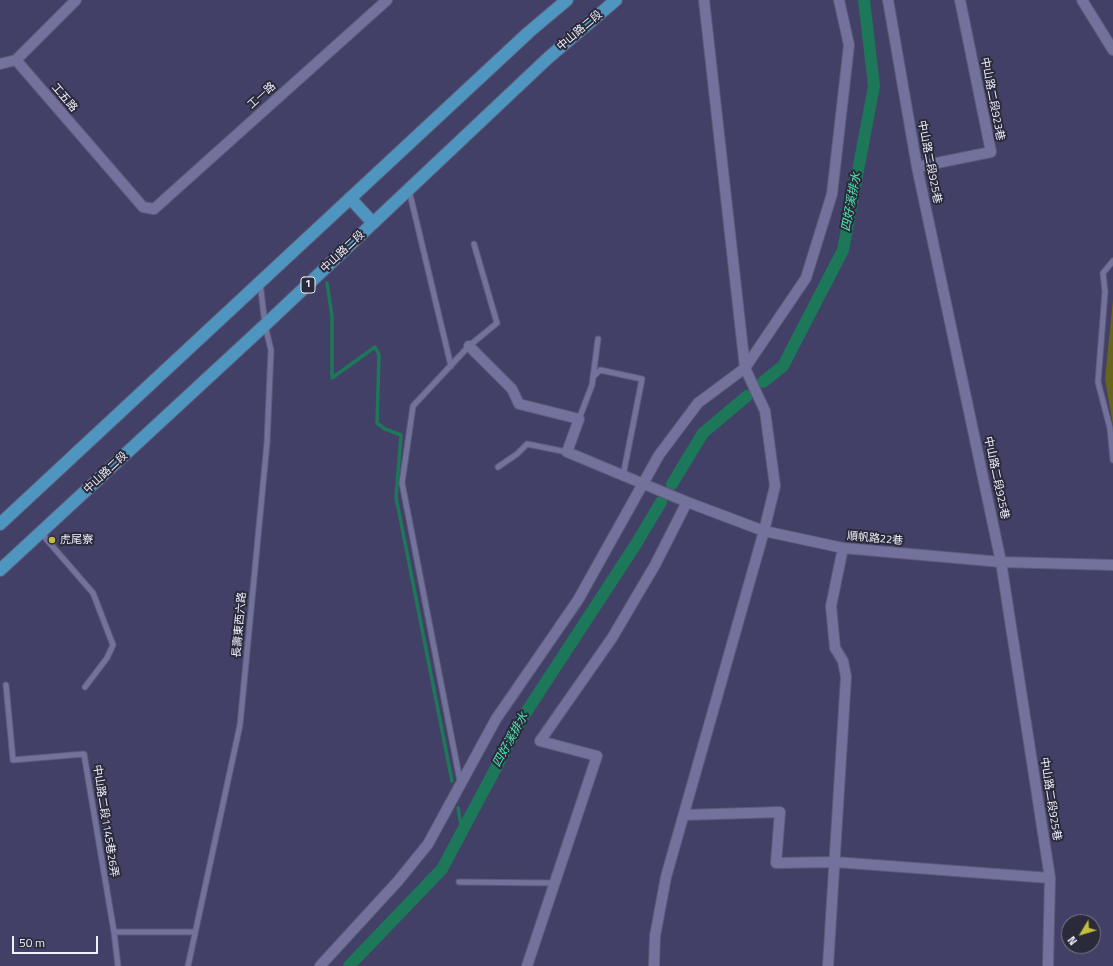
<!DOCTYPE html>
<meta charset="utf-8">
<style>
body{margin:0}
#map{position:relative;width:1113px;height:966px;overflow:hidden;background:#424067;font-family:"Titillium Web",sans-serif}
canvas{display:block}
.north{position:absolute;left:1061px;top:914px;width:40px;height:40px;box-sizing:border-box;background:#2a2a3b;border:1px solid #797989;border-radius:50%;rotate:232deg;font-size:11px;font-weight:700;line-height:16px;text-align:center;color:#f0f0fe}
.north::after{content:'';display:block;margin:auto;width:14px;height:18px;background:#c4bc3d;clip-path:polygon(50% 0,100% 100%,50% 72%,0 100%)}
.scale{position:absolute;left:12px;top:936px;width:86px;height:18px;box-sizing:border-box;border:2px solid #f0f0fe;border-top:0;padding-left:5px;font-size:12px;line-height:14px;white-space:nowrap;color:#f0f0fe;-webkit-text-stroke:3px #2a2a3b;paint-order:stroke}
</style>
<div id="map">
<canvas width="1113" height="966"></canvas>
<div class="north">N</div>
<div class="scale">50 m</div>
</div>
<script>
const ctx = document.querySelector('canvas').getContext('2d');
ctx.lineJoin = 'round';
function fill(path, color) { ctx.fillStyle = color; ctx.fill(path, 'evenodd'); }
const toPath = rows => new Path2D(rows.map(r => 'M' + r).join(''));
function strokePath(path, color, width, dash) { ctx.strokeStyle = color; ctx.lineWidth = width; ctx.lineCap = dash ? 'butt' : 'round'; ctx.setLineDash(dash || []); ctx.stroke(path); }
function write(font, color, halo, rows, align = 'center') {
  ctx.font = font + ' "Titillium Web","Noto Sans TC",sans-serif'; ctx.lineWidth = 4; ctx.setLineDash([]); ctx.textBaseline = 'middle'; ctx.strokeStyle = halo; ctx.fillStyle = color; for (const [text, x, y, turn = 0] of rows) {
    ctx.save(); ctx.translate(x, y); ctx.rotate((+turn || 0) * Math.PI / 180); ctx.textAlign = isNaN(turn) ? turn : align; if (halo) ctx.strokeText(text, 0, 0); ctx.fillText(text, 0, 0); ctx.restore();
  }
}
fill(toPath([
 [1113,300,1113,425,1105,379]
]), '#68641d');
strokePath(toPath([
 [327,283,332,316,332,378,375,347,379,355,377,423,385,429,401,435,396,497,452,781],
 [458,808,462,831]
]), '#1d7759', 3.5);
strokePath(toPath([
 [763,382,783,366,843,250,874,86,864,0],
 [672,484,703,433,747,396],
 [349,966,442,869,523,717,636,544,661,502]
]), '#1d7759', 12);
const service = toPath([
 [409,190,451,366],
 [1113,261,1103,273,1105,292,1098,382,1110,428,1113,460],
 [593,377,600,370,642,379,623,476],
 [579,419,592,385,598,339],
 [498,467,517,454,527,444,567,452],
 [41,533,93,593,113,645,107,658,85,687],
 [6,685,13,760,84,754,114,932,195,932],
 [460,781,402,483,413,406,469,346,497,323,474,244],
 [459,882,553,883],
 [114,932,118,966],
 [188,966,240,725,267,443,271,350,265,325,260,282]
]);
const minor = toPath([
 [76,0,16,60,143,207,154,209,387,0],
 [888,0,917,167,1001,562,1050,878,1048,966],
 [1082,0,1113,50],
 [0,64,16,60],
 [917,167,991,152,960,0],
 [469,346,512,389,519,404,579,419,567,452,687,502,764,531,843,548,1001,562,1113,565],
 [684,815,780,812,776,863,835,862,1050,878],
 [320,966,398,881,428,844,496,719,578,600,659,455,698,403,745,368,806,278,832,194,849,45,839,0],
 [527,966,597,756,540,741,612,638,655,565,687,502],
 [654,966,655,936,666,877,764,531,775,486,765,411,745,368,704,0],
 [828,966,846,677,843,661,835,648,831,606,843,548]
]);
const primary = toPath([
 [350,198,373,223],
 [0,524,529,32,567,0],
 [0,570,265,325,548,58,616,0]
]);
strokePath(service, '#5d5b79', 7);
strokePath(minor, '#5d5b79', 12);
strokePath(primary, '#5d5b79', 14);
strokePath(service, '#73729c', 5);
strokePath(minor, '#73729c', 10);
strokePath(primary, '#4e95bf', 12);
for (const [x, y, r, color] of [
 [52,540,4,"#c4bc3d"]
]) { const dot = new Path2D(); dot.arc(x, y, r, 0, 2 * Math.PI); ctx.fillStyle = color; ctx.fill(dot); strokePath(dot, '#2a2a3b', 1.5); }
for (const [x, y, w] of [
 [308,285,14]
]) { const box = new Path2D(); box.roundRect(x - w / 2, y - 8, w, 16, 3); ctx.fillStyle = '#2a2a3b'; ctx.fill(box); strokePath(box, '#f0f0fe', 1); }
write('bold 10px', '#f0f0fe', null, [
 ["1",308,285]
]);
write('11px', '#f0f0fe', '#2a2a3b', [
 ["中山路二段",580,31,-40],
 ["工一路",262,96,-42],
 ["工五路",64,98,49],
 ["中山路二段923巷",992,99,79],
 ["中山路二段925巷",929,162,79],
 ["中山路二段",343,252,-43],
 ["中山路二段",106,473,-43],
 ["中山路二段925巷",996,478,78],
 ["順帆路22巷",875,539,5],
 ["長壽東西六路",240,625,-85],
 ["中山路二段925巷",1050,799,81],
 ["中山路二段1145巷26弄",105,821,81]
]);
write('11px', '#f0f0fe', '#2a2a3b', [
 ["虎尾寮",60,540]
], 'left');
write('italic 12px', '#4ee7b1', '#2a2a3b', [
 ["四好溪排水",852,202,-79],
 ["四好溪排水",511,740,-61]
]);
</script>
